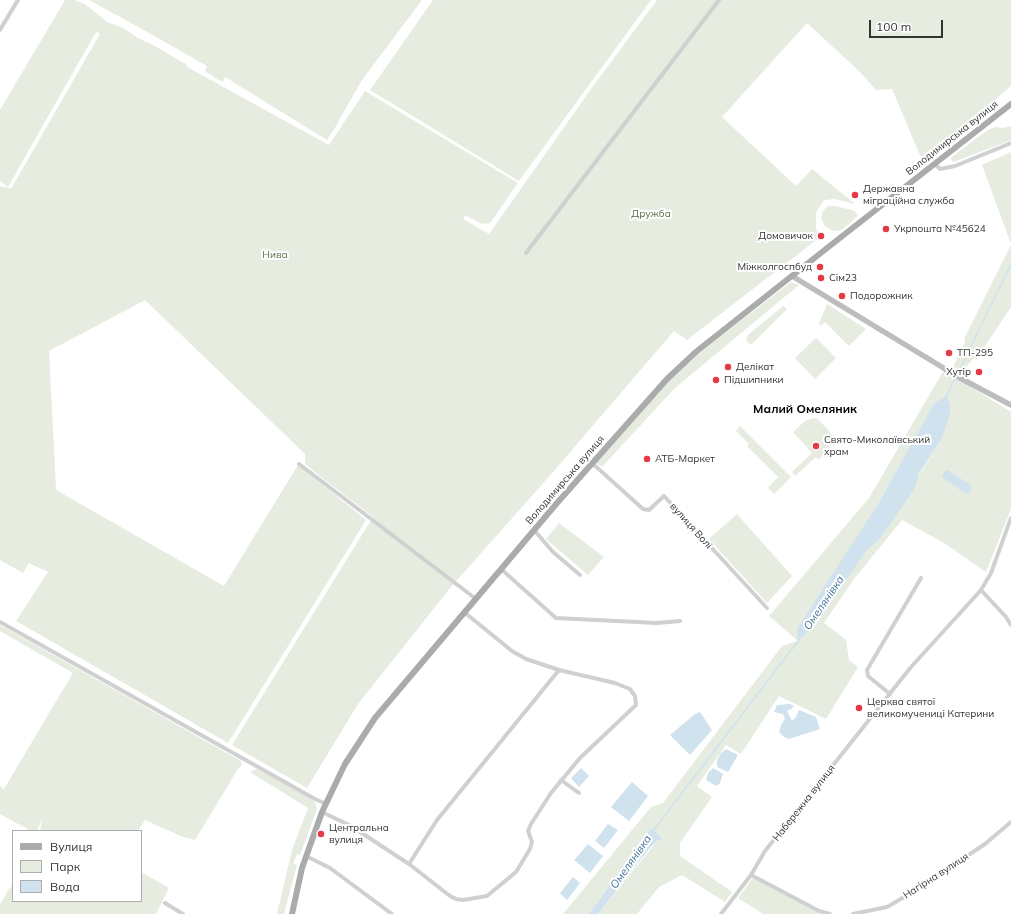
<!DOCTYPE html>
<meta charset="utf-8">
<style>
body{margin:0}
#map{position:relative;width:1011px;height:914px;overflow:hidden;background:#fff;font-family:Mulish,sans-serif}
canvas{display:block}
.legend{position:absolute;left:12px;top:830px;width:130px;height:72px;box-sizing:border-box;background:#fff;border:1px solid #adadad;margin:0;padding:5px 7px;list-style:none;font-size:12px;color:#333}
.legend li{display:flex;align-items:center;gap:8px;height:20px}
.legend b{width:20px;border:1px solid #adadad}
.scale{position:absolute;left:869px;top:20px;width:74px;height:18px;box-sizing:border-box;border:2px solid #333;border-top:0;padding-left:5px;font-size:12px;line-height:14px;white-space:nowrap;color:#333;-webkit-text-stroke:3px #fff;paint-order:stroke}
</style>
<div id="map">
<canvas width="1011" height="914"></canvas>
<ul class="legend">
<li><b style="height:5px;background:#ababab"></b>Вулиця</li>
<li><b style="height:11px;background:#e6ecdf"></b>Парк</li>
<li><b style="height:11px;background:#cfe2ee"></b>Вода</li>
</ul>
<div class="scale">100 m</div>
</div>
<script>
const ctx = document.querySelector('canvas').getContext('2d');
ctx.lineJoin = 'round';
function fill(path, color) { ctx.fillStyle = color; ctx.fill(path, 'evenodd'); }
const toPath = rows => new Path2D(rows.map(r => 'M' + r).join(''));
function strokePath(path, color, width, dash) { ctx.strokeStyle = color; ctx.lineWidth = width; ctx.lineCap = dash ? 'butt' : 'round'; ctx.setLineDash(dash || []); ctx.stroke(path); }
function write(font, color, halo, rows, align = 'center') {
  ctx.font = font + ' Mulish,sans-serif'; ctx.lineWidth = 4; ctx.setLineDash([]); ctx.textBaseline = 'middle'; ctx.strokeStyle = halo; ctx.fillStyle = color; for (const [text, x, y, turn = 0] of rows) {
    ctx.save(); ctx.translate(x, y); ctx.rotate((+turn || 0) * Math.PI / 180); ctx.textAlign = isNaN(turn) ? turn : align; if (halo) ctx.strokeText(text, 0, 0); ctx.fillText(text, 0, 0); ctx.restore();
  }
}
fill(toPath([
 [65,0,74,0,85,4,107,22,123,28,138,38,155,46,187,65,187,67,329,145,365,91,518,183,490,223,482,224,465,215,463,219,489,234,591,89,657,0,1011,0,1011,86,923,162,892,89,876,90,859,71,807,23,722,117,796,186,812,169,855,204,835,199,824,200,816,213,816,229,820,237,687,340,674,331,553,472,451,587,358,704,307,788,232,745,373,517,312,470,305,463,305,454,145,300,49,351,56,490,224,586,298,465,366,520,228,743,16,621,48,572,29,563,23,573,0,560,0,186,11,189,100,34,96,32,8,187,0,181,0,110],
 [89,0,422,0,362,80,338,122,338,123,327,140,225,77,223,82,215,78,205,71,207,66,140,28],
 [433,0,651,0,519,181,370,90],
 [1011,126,1011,140,954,162,952,161,951,159,952,157,978,137,992,128,997,127,1003,128],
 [1011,152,1011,244,982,165],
 [828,206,835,206,852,210,856,212,858,216,843,229,837,231,833,231,825,226,821,218,823,211],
 [1011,245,1011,307,977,358,973,359,962,372,953,367,965,342,964,339],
 [791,282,799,285,675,388,602,467,596,463,669,381,707,347],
 [827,304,866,329,849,346,825,322,821,326,819,324],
 [783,306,787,309,751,345,746,340,748,335],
 [816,338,836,358,815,379,795,358],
 [944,370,1011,412,1011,509,986,572,944,543,902,520,854,579,824,623,846,640,849,660,858,667,826,719,779,696,741,754,726,745,697,786,712,797,680,843,680,856,732,892,725,902,682,875,659,887,637,914,598,914,658,840,650,829,589,914,563,914,651,807,663,803,782,646,798,641,769,616,869,498],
 [946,396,941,440,879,540,867,550,814,627,798,641,878,504,934,403],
 [813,418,818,419,836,439,836,442,834,445,833,443,829,446,831,448,818,460,816,457,795,476,792,472,812,453,793,432,805,421],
 [740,426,791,477,774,494,768,488,778,477,747,446,749,444,736,431],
 [737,514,792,576,767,603,709,539],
 [559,523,604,557,588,575,546,539],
 [0,625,241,761,242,765,238,769,195,840,183,837,145,820,138,831,40,831,42,819,37,831,31,831,0,814,0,786,4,789,73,673,0,631],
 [257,769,310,797,315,802,317,809,300,855,297,854,293,864,297,865,284,914,277,914,292,850,308,808,250,772],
 [141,872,169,888,156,914,0,914,0,905,9,889,13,885,13,901,141,901],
 [753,878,820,914,763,914,738,898]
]), '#e6ecdf');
fill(toPath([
 [946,396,950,404,950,414,941,440,919,474,915,488,879,540,867,550,814,627,798,641,797,629,878,504,934,403],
 [947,470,969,484,972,487,970,492,966,494,942,477,944,472],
 [790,704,794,706,791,709,787,711,792,721,796,717,799,710,816,717,820,729,789,739,784,737,779,732,781,725,785,719,783,714,774,712,777,705],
 [700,712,712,730,690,755,670,735,695,714],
 [726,749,738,755,728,772,717,767,717,760,721,753],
 [581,768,589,776,579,787,571,778],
 [713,768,723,774,720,783,716,786,706,780,708,773],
 [632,782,648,796,629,821,611,807],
 [608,824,618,830,604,848,595,841],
 [650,829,653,830,661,837,661,840,658,840,649,849,598,914,589,914],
 [588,844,603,856,590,873,574,860],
 [573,877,580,883,567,900,560,893]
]), '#cfe2ee');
strokePath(toPath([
 [957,375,1011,264],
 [946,398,955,378],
 [653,831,799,640]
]), '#cfe2ee', 1.5);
strokePath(toPath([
 [0,30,18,0],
 [935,164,940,169,955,166,1011,143],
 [526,253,719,0],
 [592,463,643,509,649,510,664,496,767,608],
 [299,464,476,599],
 [534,530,553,552,580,575],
 [501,569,556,618,657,623,680,621],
 [981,590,1006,617,1011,625],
 [0,622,315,799,326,804],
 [890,694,868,676,867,670,921,578],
 [561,780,579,793],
 [322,812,351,826,409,864,437,820,559,670],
 [306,856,330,868,392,914],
 [409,864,450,896,456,899,463,900,487,896,516,872,530,849,532,842,528,831,531,824,551,793,580,758,636,705,635,696,630,689,615,683,559,670,526,659,512,651,464,612],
 [751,875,819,911,830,914],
 [165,903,183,914],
 [721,914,751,875,765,851,911,667,981,590,991,573,1011,518],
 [853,914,887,907,916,890,985,844,1011,822]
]), '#d0d0d0', 4);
strokePath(toPath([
 [792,276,960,378,1011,405]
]), '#bdbdbd', 5.5);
strokePath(toPath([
 [292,914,302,868,322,812,345,764,375,718,557,503,667,379,697,351,836,241,1011,104]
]), '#ababab', 6);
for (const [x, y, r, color] of [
 [855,195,4,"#e63946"],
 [886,229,4,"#e63946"],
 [821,236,4,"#e63946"],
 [820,267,4,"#e63946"],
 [821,278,4,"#e63946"],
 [842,296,4,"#e63946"],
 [949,353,4,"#e63946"],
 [728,367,4,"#e63946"],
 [979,372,4,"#e63946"],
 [716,380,4,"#e63946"],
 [816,446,4,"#e63946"],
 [647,459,4,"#e63946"],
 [859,708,4,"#e63946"],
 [321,834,4,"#e63946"]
]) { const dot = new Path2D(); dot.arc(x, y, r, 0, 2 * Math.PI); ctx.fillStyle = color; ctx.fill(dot); strokePath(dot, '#fff', 1.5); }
write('10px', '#333', '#fff', [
 ["Володимирська вулиця",952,138,-38],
 ["Володимирська вулиця",565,480,-49],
 ["вулиця Волі",691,526,48],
 ["Набережна вулиця",804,803,-52],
 ["Нагірна вулиця",936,876,-33]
]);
write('10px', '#333', '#fff', [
 ["Державна",863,189],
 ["міграційна служба",863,201],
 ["Укрпошта №45624",894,229],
 ["Домовичок",813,236,"right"],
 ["Міжколгоспбуд",812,267,"right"],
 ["Сім23",829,278],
 ["Подорожник",850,296],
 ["ТП-295",957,353],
 ["Делікат",736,367],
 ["Хутір",971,372,"right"],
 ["Підшипники",724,380],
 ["Свято-Миколаївський",824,440],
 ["храм",824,452],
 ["АТБ-Маркет",655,459],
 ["Церква святої",867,702],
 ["великомучениці Катерини",867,714],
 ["Центральна",329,828],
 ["вулиця",329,840]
], 'left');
write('10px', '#56703f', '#fff', [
 ["Дружба",651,214],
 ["Нива",275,255]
]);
write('italic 11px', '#3f7597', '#fff', [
 ["Омелянівка",824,603,-56],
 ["Омелянівка",631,862,-55]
]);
write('bold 12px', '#000', '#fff', [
 ["Малий Омеляник",805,409]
]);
</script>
